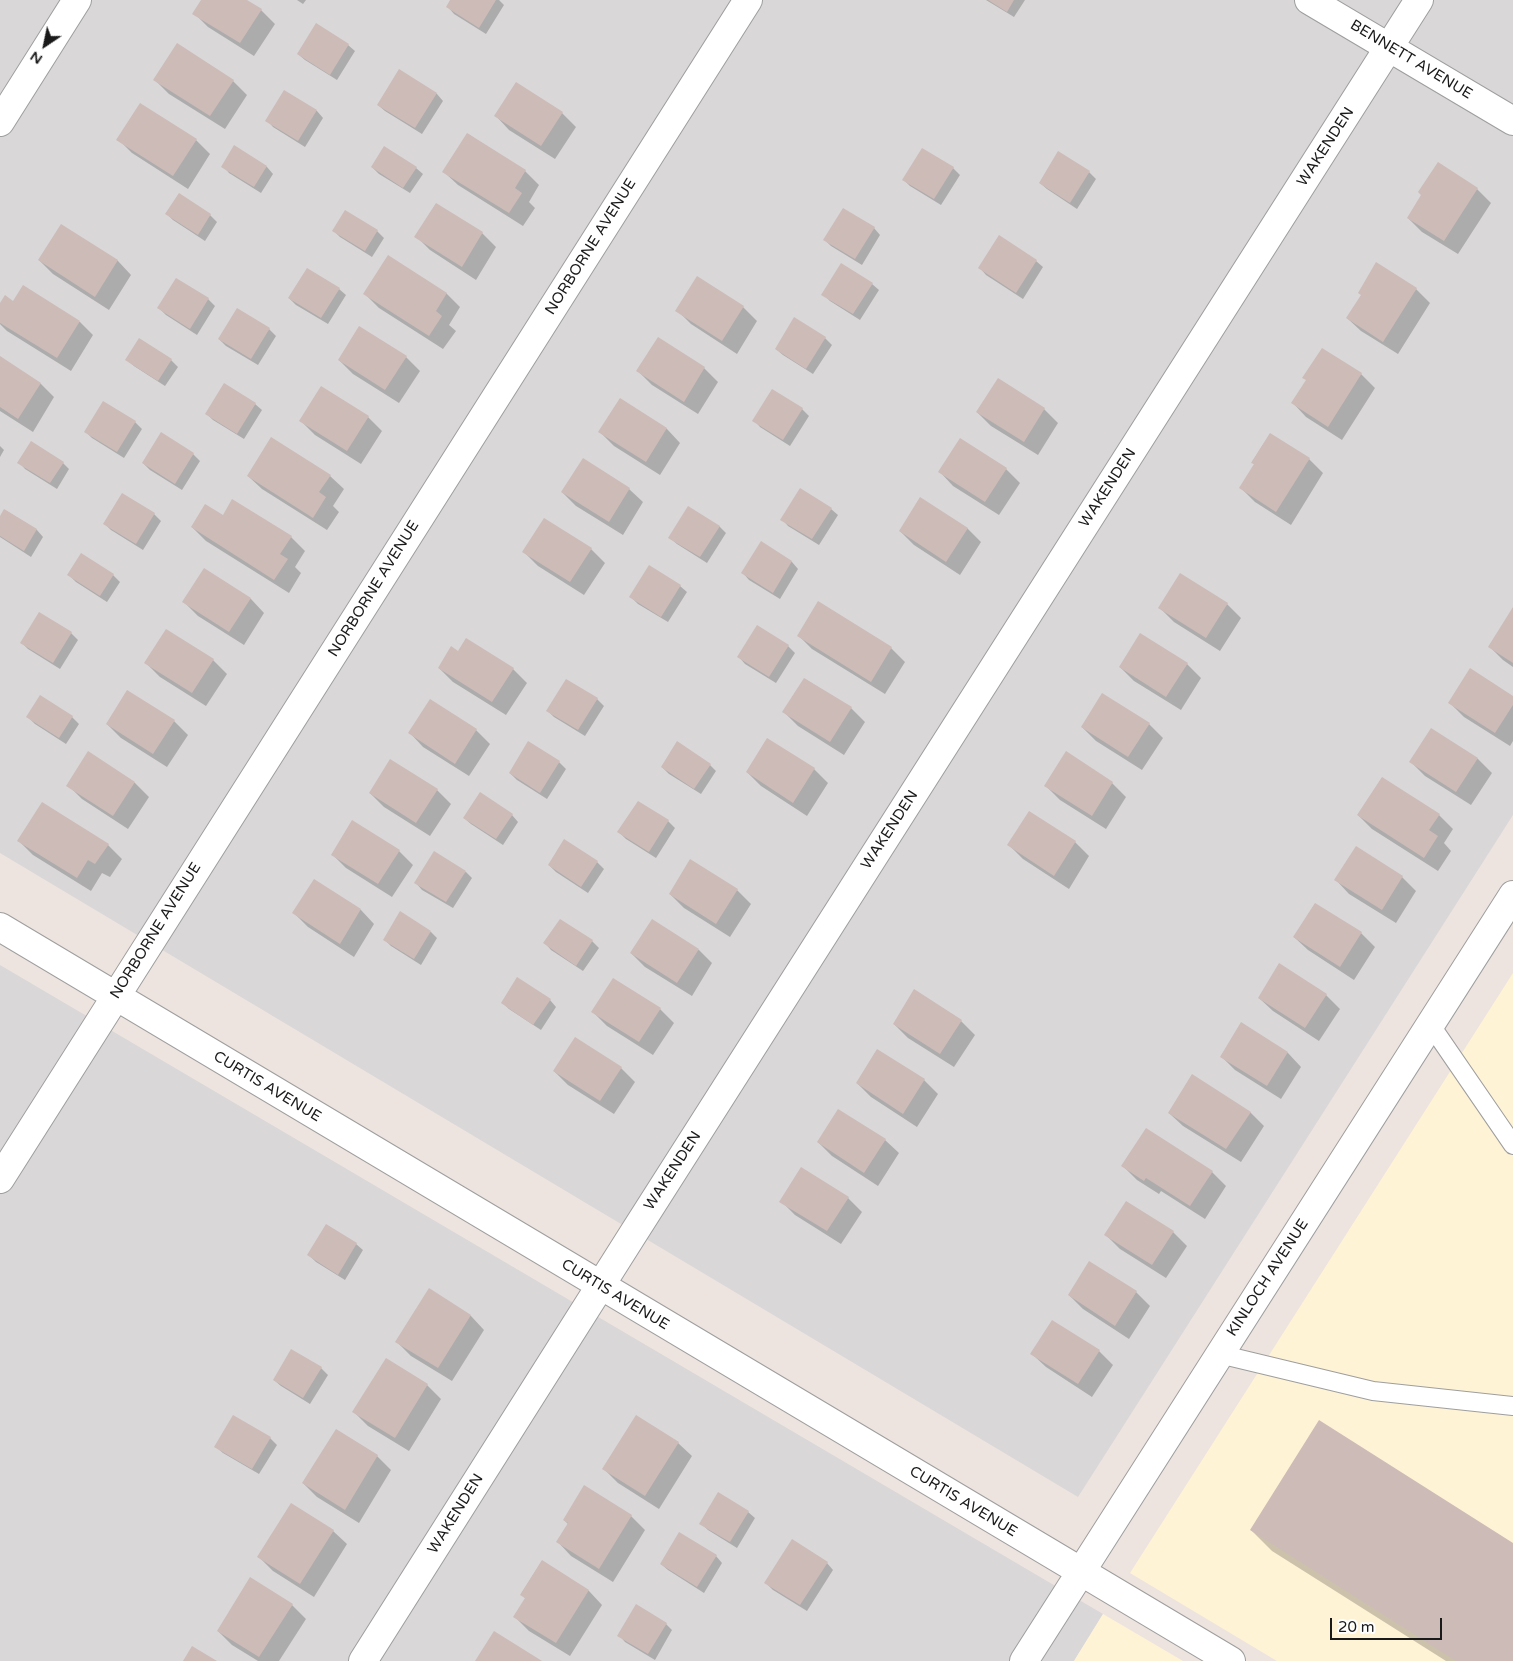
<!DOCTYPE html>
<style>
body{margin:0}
#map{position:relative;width:1513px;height:1661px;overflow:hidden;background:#ede4df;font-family:"Varela Round",sans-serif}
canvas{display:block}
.north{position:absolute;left:20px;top:20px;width:50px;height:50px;-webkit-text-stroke:4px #fff;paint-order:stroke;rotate:214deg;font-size:14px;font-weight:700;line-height:20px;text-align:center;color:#1a1a1a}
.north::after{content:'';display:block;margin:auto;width:18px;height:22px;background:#1a1a1a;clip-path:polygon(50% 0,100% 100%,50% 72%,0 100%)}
.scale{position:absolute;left:1330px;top:1618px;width:112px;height:22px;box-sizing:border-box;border:2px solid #1a1a1a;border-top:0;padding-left:6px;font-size:15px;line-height:18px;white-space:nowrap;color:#1a1a1a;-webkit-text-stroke:4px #fff;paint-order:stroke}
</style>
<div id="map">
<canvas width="1513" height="1661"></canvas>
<div class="north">N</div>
<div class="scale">20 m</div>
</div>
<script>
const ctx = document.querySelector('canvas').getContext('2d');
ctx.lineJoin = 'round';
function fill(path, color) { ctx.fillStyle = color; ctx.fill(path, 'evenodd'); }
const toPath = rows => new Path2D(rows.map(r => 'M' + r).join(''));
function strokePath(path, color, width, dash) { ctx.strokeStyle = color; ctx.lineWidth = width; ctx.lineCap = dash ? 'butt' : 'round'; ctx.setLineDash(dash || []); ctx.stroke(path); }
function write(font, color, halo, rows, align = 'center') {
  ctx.font = font + ' "Varela Round",sans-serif'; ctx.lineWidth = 5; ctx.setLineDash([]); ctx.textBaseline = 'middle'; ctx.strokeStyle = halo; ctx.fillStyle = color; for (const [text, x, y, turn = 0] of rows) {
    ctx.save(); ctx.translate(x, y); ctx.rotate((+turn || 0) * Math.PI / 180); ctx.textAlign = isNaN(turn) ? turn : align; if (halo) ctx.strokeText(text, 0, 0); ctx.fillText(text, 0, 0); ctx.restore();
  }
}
fill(toPath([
 [0,0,1513,0,1513,815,1078,1497,0,853],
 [0,965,1103,1614,1074,1661,0,1661]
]), '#d9d7d8');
fill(toPath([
 [1513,973,1513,1661,1277,1661,1130,1573],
 [1103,1614,1183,1661,1074,1661]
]), '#fff3d6');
fill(toPath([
 [202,0,245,0,261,10,275,24,254,56,208,27,194,13],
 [297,0,306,0,303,4],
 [452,0,499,0,504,5,486,34,454,14,448,7],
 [986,0,1025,0,1014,17],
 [348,45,355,51,337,80,305,60,298,54],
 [400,71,437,94,443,101,422,134,385,111,378,105],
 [155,80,233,81,247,95,225,129,169,94],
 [516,83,562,113,576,127,555,159,509,130,496,116],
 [284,92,317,111,323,118,305,147,273,127,267,120],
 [468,134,525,171,539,185,529,202,535,208,523,226,458,185,444,172],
 [118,139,196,140,210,154,188,189,132,153],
 [235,147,267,167,273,174,261,193,229,173,223,166],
 [922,150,953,168,960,175,941,205,910,186,904,180],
 [1059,153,1089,172,1096,179,1077,209,1047,189,1040,183],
 [372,167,416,168,423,174,410,193,379,174],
 [1477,189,1491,203,1458,254,1422,232,1408,218],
 [436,204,482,233,496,247,476,280,430,250,416,236],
 [167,214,210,215,217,222,205,241,173,220],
 [62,226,118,261,131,275,109,310,53,274,39,260],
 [874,228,880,235,862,265,831,246,824,239],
 [334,231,377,231,384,238,372,257,340,237],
 [1036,261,1043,267,1023,299,986,275,980,268],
 [697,278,743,307,757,321,737,354,691,324,677,310],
 [872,284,879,290,860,320,830,301,823,294],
 [339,289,346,295,328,324,296,305,289,298],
 [1416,289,1430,303,1398,354,1361,331,1347,318],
 [446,293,460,307,449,325,456,331,443,349,379,308,365,294],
 [208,299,215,306,197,335,166,315,159,308],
 [0,305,80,322,93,335,71,371,7,331,0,324],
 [795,319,825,338,832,345,813,374,783,355,776,349],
 [269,329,276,336,258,365,226,346,219,339],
 [658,339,704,368,718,382,698,414,652,385,638,371],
 [0,357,41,384,54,397,33,432,0,411],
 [406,357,420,371,399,403,353,374,339,360],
 [127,360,171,360,178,367,165,386,134,366],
 [1361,374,1375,388,1342,440,1306,417,1293,403],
 [772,390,802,409,809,416,790,446,760,427,754,420],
 [620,399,667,429,680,443,660,475,614,446,600,432],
 [255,404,262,410,244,439,213,420,207,414],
 [1044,409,1058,423,1038,455,991,426,977,412],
 [368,417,382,431,361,464,315,435,301,421],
 [135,422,142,429,124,458,92,438,85,431],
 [1270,434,1309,459,1323,473,1291,525,1255,502,1241,488,1255,465,1252,462],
 [960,440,1006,469,1020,483,999,515,953,486,940,472],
 [0,446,4,450,0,457],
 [193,454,200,461,182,490,150,470,143,463],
 [19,462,63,463,69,469,57,489,25,469],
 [248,476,330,476,344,489,333,506,339,512,327,530,262,489],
 [629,489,643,502,623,535,576,506,562,492],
 [831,509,838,515,819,545,788,526,782,519],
 [5,510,37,530,43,537,31,557,0,537,0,518],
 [154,514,161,521,143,550,111,530,104,523],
 [223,516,291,537,305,551,295,567,301,573,289,593,206,541,192,527],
 [719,526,726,533,707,563,677,544,670,538],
 [967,528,981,542,960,575,914,545,900,531],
 [761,543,792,562,798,569,780,599,749,580,743,573],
 [591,549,605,563,584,595,538,566,524,552],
 [204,570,251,599,264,613,244,645,198,616,184,602],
 [69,575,113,575,120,582,107,602,76,582],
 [680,586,687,592,668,622,638,604,631,597],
 [1227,604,1241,618,1220,651,1174,622,1160,608],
 [1513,610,1513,667,1503,660,1489,646],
 [71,633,78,640,60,669,28,649,21,642],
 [798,635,891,648,905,662,885,694,812,649],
 [788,646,795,653,776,683,745,664,739,657],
 [459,653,513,669,527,683,506,715,453,682,439,668],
 [213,660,227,674,206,706,160,677,146,663],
 [1187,664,1201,678,1181,710,1134,681,1120,667],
 [805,679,851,708,865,722,844,755,798,726,784,712],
 [1513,698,1513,741,1510,746,1464,717,1450,703],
 [597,699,604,706,585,736,554,717,548,711],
 [28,717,72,717,79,724,66,744,35,724],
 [174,721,188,735,167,767,121,738,107,724],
 [1149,724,1163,738,1142,770,1096,741,1082,727],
 [476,730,490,744,469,776,423,747,410,733],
 [1432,730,1478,759,1492,773,1471,805,1425,776,1411,762],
 [89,753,135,783,149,797,128,829,82,799,68,785],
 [559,762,566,769,547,799,517,780,510,773],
 [710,765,716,771,701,794,669,774,662,767],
 [814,769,828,783,807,816,761,786,747,772],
 [1382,778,1439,815,1453,829,1444,843,1451,851,1438,871,1372,829,1358,815],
 [1112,783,1126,797,1106,829,1060,800,1046,786],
 [437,790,451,804,430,836,384,807,370,793],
 [638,802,668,821,675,828,656,858,626,839,619,832],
 [1029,813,1075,842,1089,856,1069,889,1023,859,1009,845],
 [512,815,518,822,503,845,471,824,464,818],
 [19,841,108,845,122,859,110,877,102,873,91,891,33,855],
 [1356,848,1402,877,1416,891,1396,923,1349,894,1336,880],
 [399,851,413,865,392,897,346,868,332,854],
 [597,862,604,869,588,893,556,872,549,865],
 [466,872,472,878,453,908,422,890,416,883],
 [314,881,361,910,374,924,354,957,308,927,294,913],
 [737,890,751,904,730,937,684,908,670,894],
 [1315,904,1361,933,1375,947,1354,980,1308,950,1294,937],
 [431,932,437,938,421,965,391,946,384,939],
 [592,941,599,948,583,971,551,950,545,943],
 [699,950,712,963,692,996,645,967,631,953],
 [1326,995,1340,1009,1319,1041,1273,1011,1259,998],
 [550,1000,556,1007,541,1030,509,1009,502,1002],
 [660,1009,674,1023,653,1055,607,1026,593,1012],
 [961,1021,975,1035,954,1067,908,1038,894,1024],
 [1242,1024,1288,1053,1301,1067,1281,1099,1235,1070,1221,1056],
 [575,1039,621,1068,635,1082,614,1114,568,1085,554,1071],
 [924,1080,938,1094,917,1127,871,1097,857,1083],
 [1250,1112,1264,1126,1241,1162,1183,1126,1169,1113],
 [885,1140,899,1153,878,1186,832,1156,818,1142],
 [1123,1166,1212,1172,1226,1186,1205,1219,1161,1191,1159,1194,1137,1180],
 [848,1198,862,1212,841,1244,795,1215,781,1201],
 [1173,1232,1187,1246,1166,1278,1120,1249,1106,1235],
 [356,1244,363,1250,345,1280,316,1262,309,1255],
 [429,1290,471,1316,484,1330,452,1381,411,1356,397,1342],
 [1136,1292,1150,1306,1129,1339,1083,1309,1069,1295],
 [1099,1351,1113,1365,1092,1397,1046,1367,1032,1354],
 [386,1360,427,1385,441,1399,409,1451,368,1426,354,1412],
 [321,1368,328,1375,310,1404,281,1386,274,1380],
 [336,1431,377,1456,391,1470,359,1523,317,1497,303,1483],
 [270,1438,277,1445,259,1474,223,1453,216,1447],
 [678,1443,692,1456,659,1509,618,1483,604,1469],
 [748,1512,755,1518,737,1548,708,1530,701,1523],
 [631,1516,645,1530,613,1582,571,1556,558,1542,568,1524,564,1520],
 [1251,1530,1513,1544,1513,1661,1446,1661,1272,1551],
 [333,1531,347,1544,314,1597,273,1571,259,1557],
 [716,1556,722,1563,704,1593,668,1570,661,1564],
 [542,1561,589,1591,602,1605,570,1656,529,1631,515,1617,526,1599,521,1594],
 [827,1563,833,1570,807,1611,773,1590,766,1583],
 [292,1605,306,1619,279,1661,258,1661,232,1645,218,1631],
 [666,1624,672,1630,655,1660,625,1642,619,1635]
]), '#0003');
fill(toPath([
 [201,0,247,0,262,9,240,43,192,14],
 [450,0,496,0,479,28,446,7],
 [988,0,1014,0,1007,12],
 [316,23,349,44,330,75,297,54],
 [177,43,234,80,210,116,153,80],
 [399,69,437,93,415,128,377,105],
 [516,82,563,112,541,146,494,116],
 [284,90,317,110,298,141,265,121],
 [140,103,197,139,173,176,116,140],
 [467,133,526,170,515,188,522,193,509,213,442,172],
 [234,145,267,166,254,187,221,167],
 [384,146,417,167,403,188,371,167],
 [922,148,954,167,934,199,902,180],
 [1058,151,1090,171,1070,203,1039,183],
 [1438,162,1478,188,1444,241,1407,218,1421,195,1418,192],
 [179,193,211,214,198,235,165,214],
 [436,203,483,232,462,267,414,237],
 [843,208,875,227,855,259,823,240],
 [345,210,378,230,365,251,332,231],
 [61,224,118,260,95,297,38,260],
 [999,235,1037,260,1016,293,978,268],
 [388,255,447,293,436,311,442,316,429,336,363,294],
 [1376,262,1417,288,1383,342,1346,318,1361,295,1358,293],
 [841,263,873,283,853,314,821,295],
 [307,268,340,288,321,318,288,298],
 [697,276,744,306,722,341,675,311],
 [176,278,209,298,190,329,157,308],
 [23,285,80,321,57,358,0,323,0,303,5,295,13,301],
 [237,308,270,328,251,359,218,339],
 [794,317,826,337,806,369,775,349],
 [359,326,407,356,385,390,338,360],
 [658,337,705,367,684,402,636,371],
 [139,338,172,359,158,381,125,360],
 [1322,348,1362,373,1328,427,1291,403,1306,380,1302,378],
 [0,356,41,383,18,419,0,407],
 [998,378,1045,408,1024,442,976,412],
 [224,383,256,403,237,434,205,414],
 [321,386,369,416,347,451,299,421],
 [772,389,803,408,783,440,752,421],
 [620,398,667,428,646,462,598,432],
 [103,401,136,421,117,452,84,432],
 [161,432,194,453,175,484,142,463],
 [1270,433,1310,458,1276,512,1239,488,1254,464,1251,463],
 [271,437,331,475,319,492,326,497,313,518,247,476],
 [960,438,1007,468,985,502,938,472],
 [31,441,64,462,50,483,17,463],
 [583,458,630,488,609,522,561,492],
 [800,488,832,508,812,539,780,520],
 [122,493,155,513,136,544,103,524],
 [920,497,968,528,946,562,899,531],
 [232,499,292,536,280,554,288,559,274,580,191,527,205,504,223,515],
 [688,506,720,526,700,557,668,538],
 [4,509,37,529,24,551,0,536,0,516],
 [544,518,592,548,570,582,522,552],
 [761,541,792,561,773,593,741,573],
 [81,553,114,574,100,596,67,575],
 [649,565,681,585,661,617,629,597],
 [204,568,251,598,229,632,182,602],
 [1180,573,1228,603,1206,638,1158,608],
 [818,601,892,647,871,682,797,636],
 [1513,607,1513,663,1488,647],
 [39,612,72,632,53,663,20,643],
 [757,625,789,645,769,677,737,657],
 [166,629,214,659,192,693,144,663],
 [1140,633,1188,663,1166,697,1119,667],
 [466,638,514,668,492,702,438,668,451,646,458,651],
 [1470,668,1513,696,1513,705,1495,733,1448,703],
 [804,678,852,707,830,742,782,712],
 [566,679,598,698,578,730,546,711],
 [127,690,175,720,153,754,106,724],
 [1102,693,1150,723,1128,757,1081,727],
 [40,695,73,716,59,738,26,717],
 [430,699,477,729,455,764,408,733],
 [1431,728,1478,758,1456,792,1409,762],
 [767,738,815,768,793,803,746,772],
 [528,741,560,761,540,793,509,773],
 [677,741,711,764,694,789,661,767],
 [88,751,135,782,113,816,66,786],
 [1066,751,1113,782,1092,816,1044,786],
 [390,759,438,789,416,823,369,793],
 [1382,777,1440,814,1429,830,1438,836,1424,858,1357,815],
 [480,792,513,814,496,839,463,818],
 [638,801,669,820,649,852,617,832],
 [42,802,109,844,95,864,88,860,77,878,17,841],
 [1029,811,1076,841,1054,876,1007,845],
 [352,820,400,850,378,884,331,855],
 [564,839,598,861,581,887,548,865],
 [1356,846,1403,876,1382,910,1334,880],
 [434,851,466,871,446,902,414,883],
 [690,859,738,889,716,924,669,894],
 [314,879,361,909,340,944,292,913],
 [1315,903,1362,932,1340,967,1293,937],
 [400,911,431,931,414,959,383,940],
 [560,919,593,940,576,966,543,943],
 [652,919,699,949,677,983,630,953],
 [1279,963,1327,994,1305,1028,1258,998],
 [517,977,551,999,533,1025,501,1003],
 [613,978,661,1008,639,1042,591,1012],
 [914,989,962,1020,940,1054,893,1024],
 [1241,1022,1288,1052,1267,1086,1220,1057],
 [575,1037,622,1067,600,1101,553,1071],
 [877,1049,925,1079,903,1114,856,1083],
 [1192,1074,1251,1112,1226,1149,1168,1113],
 [838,1109,886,1139,864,1173,817,1142],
 [1146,1128,1213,1171,1190,1206,1146,1178,1144,1181,1121,1166],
 [801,1167,849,1197,827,1231,779,1202],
 [1126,1201,1174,1231,1152,1265,1104,1235],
 [326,1224,357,1243,338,1275,307,1255],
 [1089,1261,1137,1291,1115,1326,1068,1295],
 [429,1288,471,1315,438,1368,395,1342],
 [1052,1320,1100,1350,1078,1384,1030,1354],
 [291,1349,322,1367,303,1398,273,1380],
 [386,1358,428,1384,395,1438,352,1412],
 [233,1415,271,1437,252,1469,214,1447],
 [636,1415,679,1442,645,1496,602,1469],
 [1319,1420,1513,1543,1513,1661,1456,1661,1250,1530],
 [336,1429,378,1455,345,1510,302,1483],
 [584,1485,632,1515,599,1569,556,1542,568,1523,563,1520],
 [718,1492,749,1511,730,1542,699,1524],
 [291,1503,334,1530,300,1584,257,1557],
 [679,1532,717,1555,697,1587,660,1564],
 [792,1539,828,1562,800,1605,764,1583],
 [542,1560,589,1590,556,1643,513,1617,525,1598,520,1595],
 [250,1577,293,1604,259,1657,217,1631],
 [636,1604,667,1623,648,1654,617,1636],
 [494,1631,542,1661,475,1661],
 [192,1646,217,1661,183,1661]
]), '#cdbbb8');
const service = toPath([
 [1430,1024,1513,1145],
 [1219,1354,1373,1391,1513,1406]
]);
const minor = toPath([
 [1309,0,1513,121],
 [0,122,77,0],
 [0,927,1231,1661],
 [0,1179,748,0],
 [363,1661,635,1231,1419,0],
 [1024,1661,1513,895]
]);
strokePath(service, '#9e9e9e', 20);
strokePath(minor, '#9e9e9e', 30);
strokePath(service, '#fff', 18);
strokePath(minor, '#fff', 28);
write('15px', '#1a1a1a', '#fff', [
 ["BENNETT AVENUE",1411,60,31],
 ["WAKENDEN",1326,147,-57],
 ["NORBORNE AVENUE",591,247,-58],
 ["WAKENDEN",1108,488,-57],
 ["NORBORNE AVENUE",374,589,-58],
 ["WAKENDEN",890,830,-57],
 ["NORBORNE AVENUE",156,931,-58],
 ["CURTIS AVENUE",267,1087,31],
 ["WAKENDEN",673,1171,-57],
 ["KINLOCH AVENUE",1268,1278,-57],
 ["CURTIS AVENUE",615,1295,31],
 ["CURTIS AVENUE",963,1502,31],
 ["WAKENDEN",456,1514,-58]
]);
</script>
